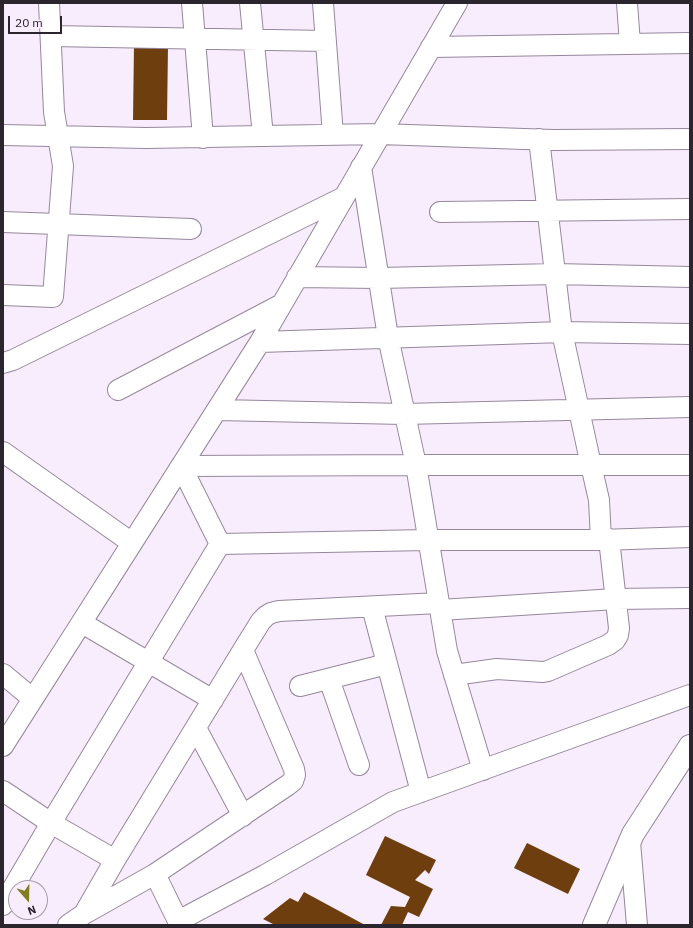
<!DOCTYPE html>
<style>
body{margin:0}
#map{position:relative;width:693px;height:928px;overflow:hidden;background:#f8edfc;font-family:"IBM Plex Sans",sans-serif}
canvas{display:block}
.frame{position:absolute;inset:0;border:4px solid #2b252d;pointer-events:none}
.north{position:absolute;left:8px;top:880px;width:40px;height:40px;box-sizing:border-box;background:#f8edfc;border:1px solid #a69da9;border-radius:50%;rotate:160deg;font-size:11px;font-weight:700;line-height:16px;text-align:center;color:#2b252d}
.north::after{content:'';display:block;margin:auto;width:14px;height:18px;background:#837c22;clip-path:polygon(50% 0,100% 100%,50% 72%,0 100%)}
.scale{position:absolute;left:8px;top:16px;width:54px;height:18px;box-sizing:border-box;border:2px solid #2b252d;border-top:0;padding-left:5px;font-size:12px;line-height:14px;white-space:nowrap;color:#2b252d;-webkit-text-stroke:3px #f8edfc;paint-order:stroke}
</style>
<div id="map">
<canvas width="693" height="928"></canvas>
<div class="frame"></div>
<div class="north">N</div>
<div class="scale">20 m</div>
</div>
<script>
const ctx = document.querySelector('canvas').getContext('2d');
ctx.lineJoin = 'round';
function fill(path, color) { ctx.fillStyle = color; ctx.fill(path, 'evenodd'); }
const toPath = rows => new Path2D(rows.map(r => 'M' + r).join(''));
function strokePath(path, color, width, dash) { ctx.strokeStyle = color; ctx.lineWidth = width; ctx.lineCap = dash ? 'butt' : 'round'; ctx.setLineDash(dash || []); ctx.stroke(path); }
fill(toPath([
 [134,45,168,46,167,120,133,120],
 [385,836,436,860,429,874,425,870,415,880,433,889,419,917,408,912,402,925,381,925,391,906,405,907,410,897,366,875],
 [527,843,580,869,568,894,514,868],
 [304,892,365,925,275,925,263,919,290,898,298,902]
]), '#6e3e0f');
const minor = toPath([
 [192,3,203,138],
 [250,3,263,136],
 [323,3,333,135],
 [627,3,630,44],
 [51,36,326,41],
 [431,47,690,43],
 [3,135,146,138,380,134,553,140,690,139],
 [539,139,562,332,591,465,599,500,601,540,428,540,220,544,181,466,416,465,690,465],
 [361,167,388,337,416,465,447,651,483,770],
 [440,212,690,209],
 [3,222,191,229],
 [297,277,379,278,555,274,690,277],
 [3,295,53,297,63,166,54,112,49,3],
 [260,342,562,332,690,334],
 [3,363,13,360,344,197],
 [118,390,282,304],
 [217,410,404,414,690,407],
 [3,452,132,543],
 [601,540,690,537],
 [372,607,421,792],
 [440,610,616,599,690,598],
 [82,623,213,700],
 [3,674,33,699],
 [454,675,497,669,543,672,548,671,608,645,615,640,618,635,619,628,609,539],
 [329,679,359,765],
 [300,686,387,664],
 [196,728,243,816],
 [3,746,260,342,457,3],
 [3,791,51,823,115,860],
 [630,842,637,925],
 [155,874,288,785,293,781,295,775,294,769,243,650],
 [3,905,51,823,220,544],
 [84,914,115,860,243,650,261,621,266,616,271,613,279,611,439,603],
 [68,925,84,914,155,874,178,921,265,875,393,802,690,695]
]);
const tertiary = toPath([
 [594,925,633,834,690,746]
]);
strokePath(minor, '#96879d', 22);
strokePath(tertiary, '#96879d', 24);
strokePath(minor, '#fff', 20);
strokePath(tertiary, '#fff', 22);
</script>
